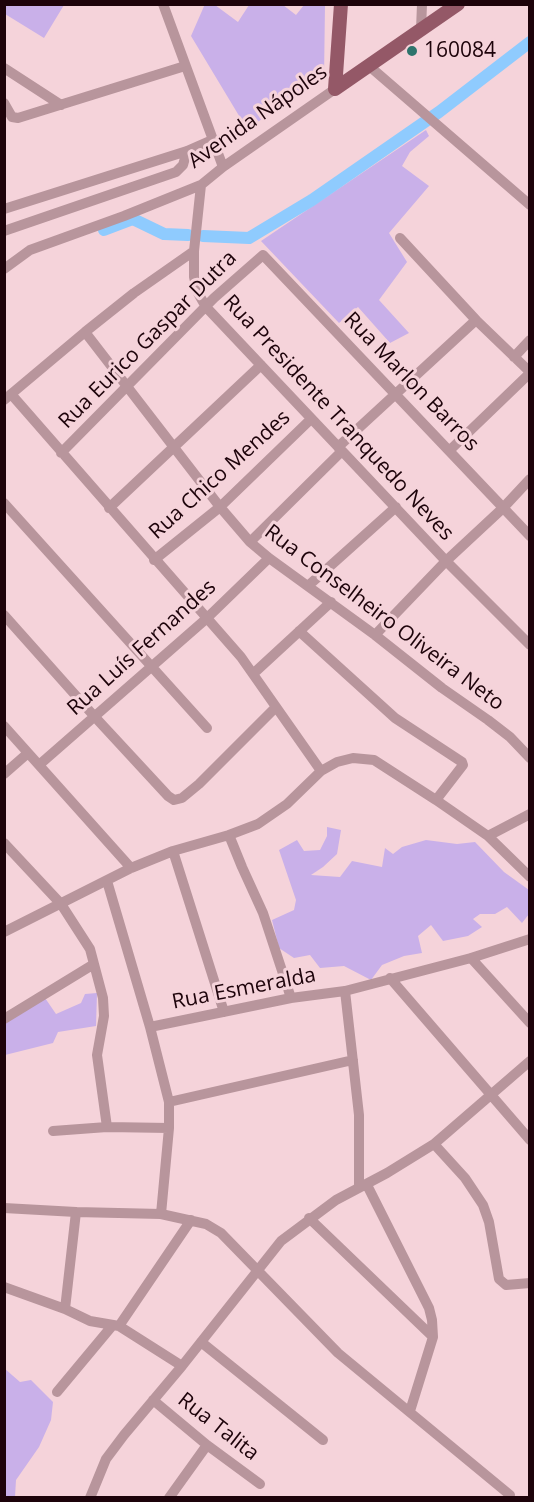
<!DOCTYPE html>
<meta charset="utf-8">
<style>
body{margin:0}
#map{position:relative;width:534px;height:1502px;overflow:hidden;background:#f5d3da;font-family:"Open Sans",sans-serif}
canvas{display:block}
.frame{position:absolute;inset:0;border:6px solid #1d030a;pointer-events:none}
</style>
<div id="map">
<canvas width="534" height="1502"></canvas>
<div class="frame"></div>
</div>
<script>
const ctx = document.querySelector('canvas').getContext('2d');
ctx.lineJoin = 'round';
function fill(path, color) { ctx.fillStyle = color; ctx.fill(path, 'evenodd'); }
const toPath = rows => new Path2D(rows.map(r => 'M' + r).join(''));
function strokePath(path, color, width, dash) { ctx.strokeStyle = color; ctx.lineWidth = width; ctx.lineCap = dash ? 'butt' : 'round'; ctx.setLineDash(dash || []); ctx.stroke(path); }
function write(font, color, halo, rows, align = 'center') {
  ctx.font = font + ' "Open Sans",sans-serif'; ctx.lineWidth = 6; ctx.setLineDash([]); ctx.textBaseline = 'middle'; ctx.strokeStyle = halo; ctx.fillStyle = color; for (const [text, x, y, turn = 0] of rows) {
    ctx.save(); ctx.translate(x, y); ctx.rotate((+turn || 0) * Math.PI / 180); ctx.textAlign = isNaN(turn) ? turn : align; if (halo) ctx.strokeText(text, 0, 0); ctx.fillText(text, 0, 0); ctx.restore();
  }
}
fill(toPath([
 [205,4,215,5,238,22,249,5,283,5,296,15,304,5,325,5,324,78,247,129,191,36],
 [4,5,5,4,64,5,44,38,5,14],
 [426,130,429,136,410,152,402,166,429,186,389,233,407,262,379,300,409,333,390,343,358,307,339,323,261,241],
 [327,827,341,830,337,854,323,867,311,875,340,877,352,861,382,867,385,848,393,854,402,847,426,840,457,844,475,842,504,872,529,890,529,914,522,923,507,907,495,914,480,914,473,919,482,927,468,936,443,941,431,925,418,936,422,953,404,956,382,965,371,980,344,966,320,968,310,955,294,958,279,948,272,920,294,910,296,900,279,850,297,840,304,851,320,850,327,836],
 [97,993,96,1026,58,1032,53,1043,5,1055,5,1021,43,995,56,1014,81,1003,85,994],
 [4,1368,20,1382,31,1380,53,1402,51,1420,39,1447,16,1480,15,1497,5,1497]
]), '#c9b0e9');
strokePath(toPath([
 [104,230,133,219,164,234,188,235],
 [203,236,249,238,312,200,439,112,530,42]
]), '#8fcbfe', 12);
strokePath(toPath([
 [163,4,223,167],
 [421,30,422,4],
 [368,65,530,205],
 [4,68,61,105],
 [4,103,12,117,18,118,185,66],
 [201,185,194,251,194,277,198,293,206,307,446,561,530,645],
 [4,209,187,151,212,140],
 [4,231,176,172,183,165,187,151],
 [400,238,476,320,530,372],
 [4,269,30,250,124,216,201,185,223,167,335,89],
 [85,332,220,507,250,542,269,558,375,635,442,688,488,720,510,737,530,758],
 [514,357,530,340],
 [11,394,241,657,321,771],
 [4,400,85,332,134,293,194,251],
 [338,447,476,320],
 [450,450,530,373],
 [61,453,214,298,263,255,530,536],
 [4,503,207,728],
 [109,508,261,365],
 [250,542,342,451],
 [154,560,220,507,311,419],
 [309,585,396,507],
 [4,615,94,716,168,796,174,800,182,798,199,784,276,707],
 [299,631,395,718,462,762,463,765,436,800],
 [375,635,446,561,503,508,530,479],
 [254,673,331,602],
 [4,726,131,868],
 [39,765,206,619,269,558],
 [4,774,28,753],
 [229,835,242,867,263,913,291,998],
 [488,836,530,814],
 [4,843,61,904,90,949,103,998,104,1016,97,1055,107,1127],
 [173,851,224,1012],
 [107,881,150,1027,169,1102,169,1128,161,1214],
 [4,932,131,868,173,851,229,835,258,824,287,804,321,771,337,762,353,758,374,760,436,800,488,836,530,877],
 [471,958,530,1023],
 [390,978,530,1140],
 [345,991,359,1115,359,1188],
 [4,1019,94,964],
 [150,1027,291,998,345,991,471,958,530,939],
 [169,1102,353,1060],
 [53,1131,107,1127,169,1128],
 [434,1144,465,1178,483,1205,489,1222,499,1279,506,1285,530,1283],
 [367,1185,429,1308,432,1320,433,1337,410,1411],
 [4,1208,76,1212,161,1214,206,1224,221,1233,338,1353,510,1495],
 [309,1218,433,1337],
 [4,1287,65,1309,90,1321,119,1326,182,1366],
 [65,1309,76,1212],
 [119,1326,191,1220],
 [201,1342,323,1440],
 [57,1392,112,1326],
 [153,1400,207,1445,260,1484],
 [90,1498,106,1459,124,1435,182,1366,281,1241,336,1200,387,1173,434,1144,530,1061],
 [169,1498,207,1445]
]), '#b8959c', 10);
strokePath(toPath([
 [335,89,458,4],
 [335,89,341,4]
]), '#945867', 14);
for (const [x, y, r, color] of [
 [412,51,6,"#2d746c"]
]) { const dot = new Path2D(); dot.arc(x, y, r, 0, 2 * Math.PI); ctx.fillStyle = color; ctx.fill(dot); strokePath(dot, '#f5d3da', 2); }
write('21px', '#1d030a', '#f5d3da', [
 ["160084",424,51]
], 'left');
write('21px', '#1d030a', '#f5d3da', [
 ["Avenida Nápoles",258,117,-35],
 ["Rua Eurico Gaspar Dutra",148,340,-45],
 ["Rua Marlon Barros",411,382,46],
 ["Rua Presidente Tranquedo Neves",338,418,47],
 ["Rua Chico Mendes",220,475,-42],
 ["Rua Conselheiro Oliveira Neto",384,618,37],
 ["Rua Luís Fernandes",142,648,-42],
 ["Rua Esmeralda",244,989,-11],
 ["Rua Talita",218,1427,38]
]);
</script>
